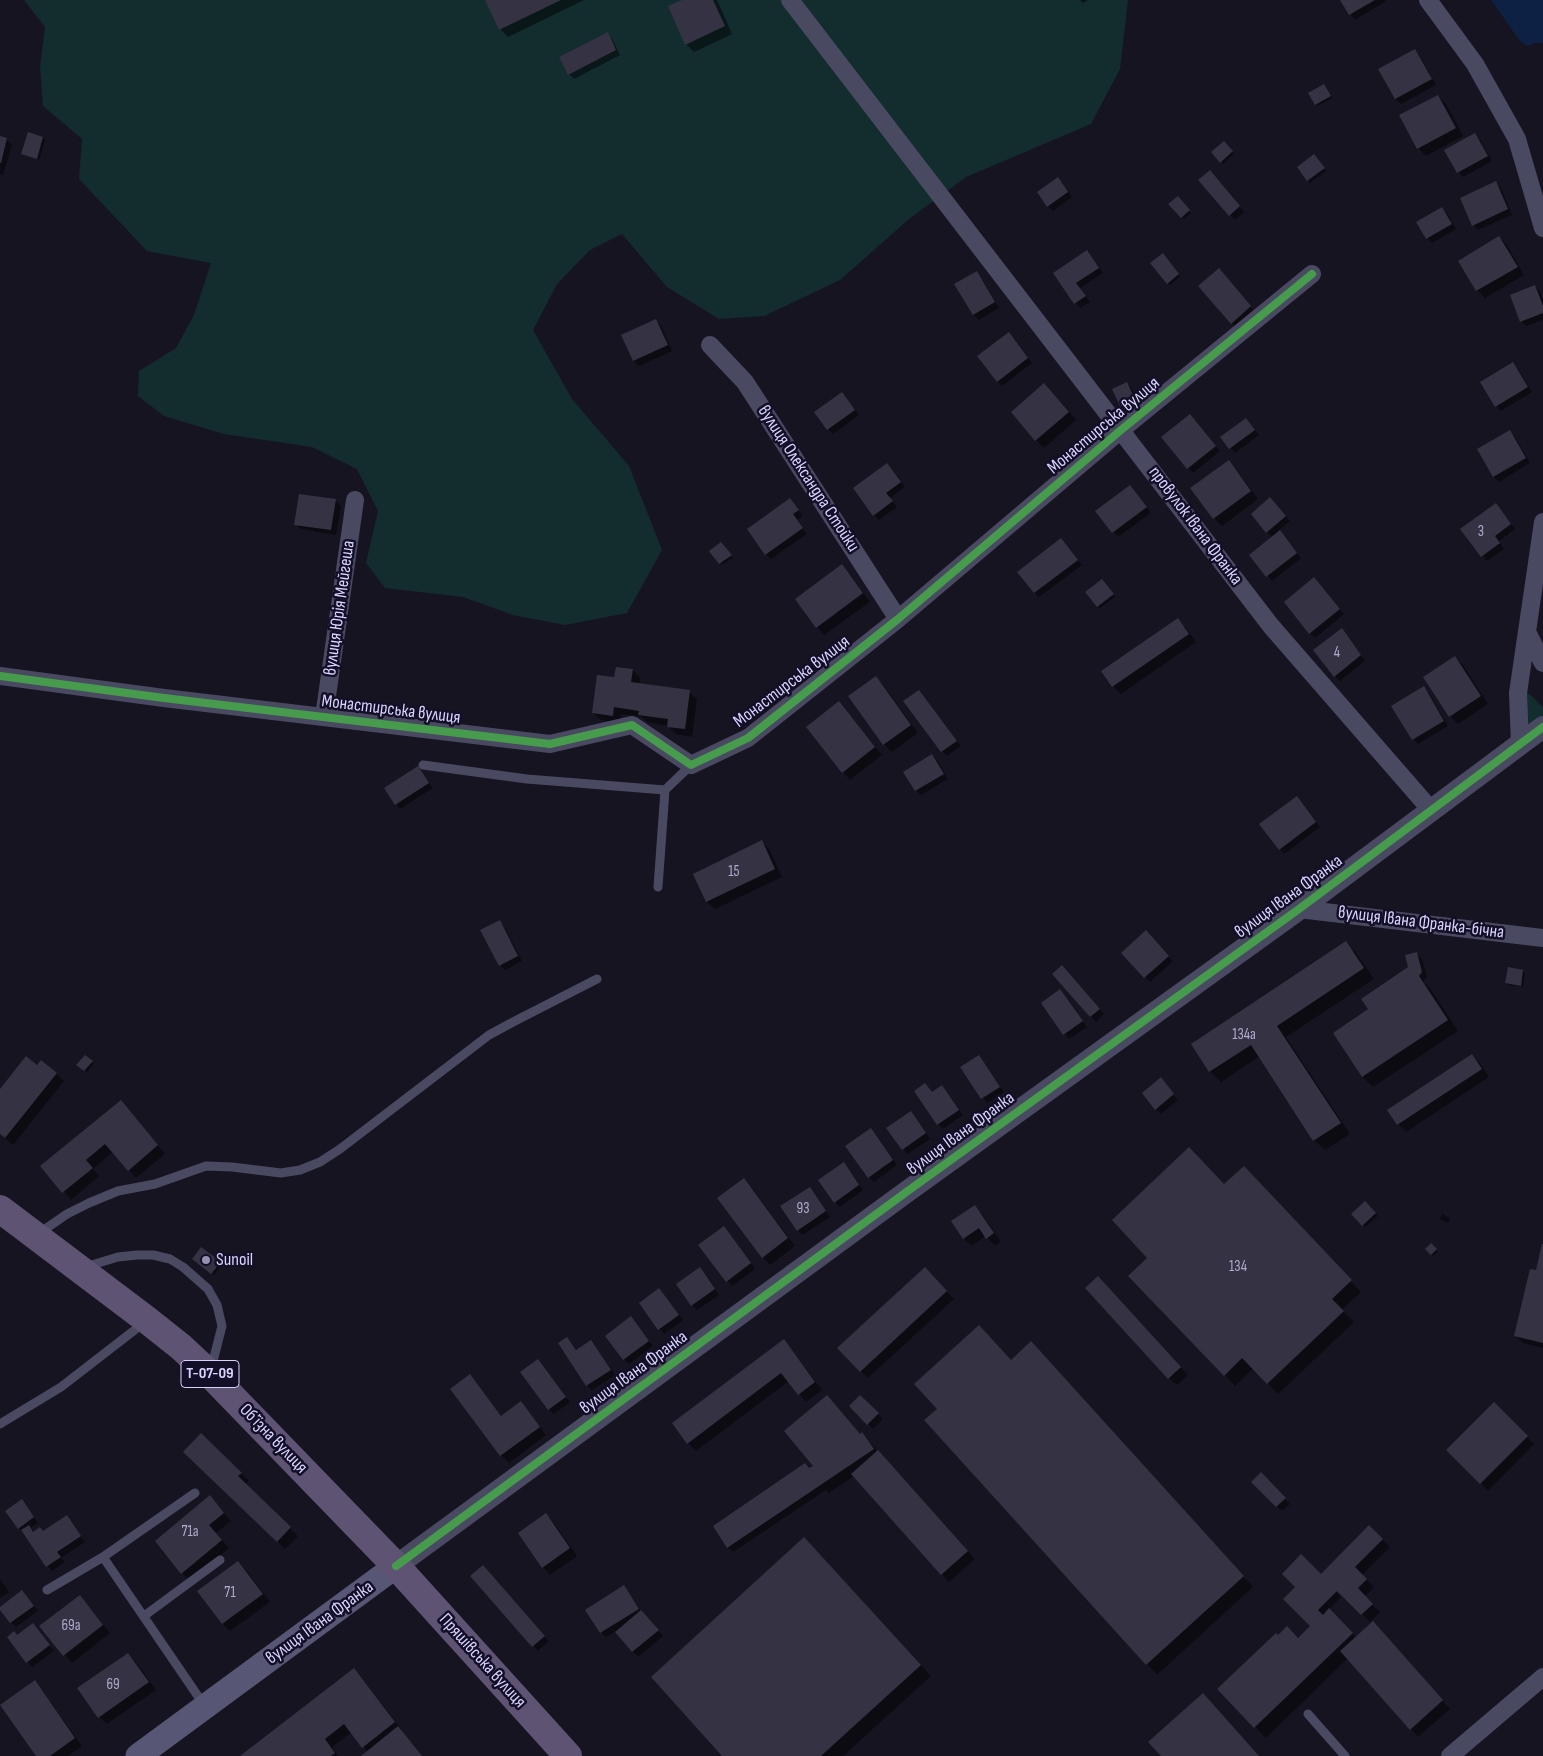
<!DOCTYPE html>
<meta charset="utf-8">
<style>
body{margin:0}
canvas{display:block;background:#161421}
</style>
<canvas width="1543" height="1756"></canvas>
<script>
const ctx = document.querySelector('canvas').getContext('2d');
ctx.lineJoin = 'round';
function fill(path, color) { ctx.fillStyle = color; ctx.fill(path, 'evenodd'); }
const toPath = rows => new Path2D(rows.map(r => 'M' + r).join(''));
function strokePath(path, color, width, dash) { ctx.strokeStyle = color; ctx.lineWidth = width; ctx.lineCap = dash ? 'butt' : 'round'; ctx.setLineDash(dash || []); ctx.stroke(path); }
function write(font, color, halo, rows, align = 'center') {
  ctx.font = font + ' "Sofia Sans Condensed",sans-serif'; ctx.lineWidth = 5; ctx.setLineDash([]); ctx.textBaseline = 'middle'; ctx.strokeStyle = halo; ctx.fillStyle = color; for (const [text, x, y, turn = 0] of rows) {
    ctx.save(); ctx.translate(x, y); ctx.rotate((+turn || 0) * Math.PI / 180); ctx.textAlign = isNaN(turn) ? turn : align; if (halo) ctx.strokeText(text, 0, 0); ctx.fillText(text, 0, 0); ctx.restore();
  }
}
fill(toPath([
 [24,0,1128,0,1120,69,1091,124,966,177,909,219,840,280,764,316,719,319,667,287,622,234,590,250,557,284,533,330,572,399,629,466,662,550,627,613,565,625,513,615,463,597,385,588,366,563,378,511,357,469,312,447,224,434,164,416,138,396,139,371,176,348,194,315,211,263,147,251,79,179,82,139,43,106,40,67,45,27],
 [1525,690,1543,707,1543,715,1524,733]
]), '#132c2d');
fill(toPath([
 [1491,0,1543,0,1543,43,1534,43,1528,46,1520,41]
]), '#0d2144');
fill(toPath([
 [487,0,584,0,508,37,500,29],
 [685,0,717,0,732,34,694,52,686,44],
 [1080,0,1088,0,1083,3],
 [1342,0,1385,0,1386,1,1355,20],
 [607,34,612,39,620,55,574,79,569,74],
 [1415,50,1419,55,1436,85,1401,104,1396,99,1380,69],
 [1326,87,1332,98,1318,106,1316,104],
 [1438,96,1446,104,1463,136,1426,156,1418,148],
 [1475,135,1480,140,1492,161,1463,177,1458,172],
 [0,138,7,140,12,145,3,175,0,174],
 [43,138,45,140,39,160,23,154],
 [1224,143,1234,154,1223,164,1213,152],
 [1316,158,1326,171,1310,183,1299,167],
 [1215,177,1244,212,1235,220,1200,180],
 [1058,179,1072,197,1053,211,1048,206],
 [1496,183,1501,188,1512,215,1478,230,1473,225],
 [1178,198,1191,213,1184,219,1170,204],
 [1442,209,1447,213,1456,229,1432,243,1427,238],
 [1499,237,1507,245,1524,275,1485,298,1477,290,1460,261],
 [1086,251,1103,273,1080,288,1090,302,1080,308,1055,273],
 [1165,257,1180,277,1170,285,1168,283],
 [976,272,981,277,999,308,979,320,974,315,956,284],
 [1224,275,1255,312,1237,328,1232,323],
 [1535,286,1540,291,1543,300,1543,320,1526,326,1521,321],
 [656,321,661,326,672,351,639,366,634,361,623,336],
 [1014,339,1032,363,1002,386,997,381],
 [1513,364,1518,369,1532,392,1501,411,1496,406],
 [1127,384,1132,389,1143,413,1130,419,1125,414],
 [1052,392,1076,420,1044,448,1036,440],
 [842,393,859,415,833,434,828,429],
 [1195,420,1220,451,1193,473,1188,468],
 [1251,425,1259,435,1235,453,1222,438],
 [1510,432,1515,437,1530,463,1499,482,1494,477,1479,449],
 [1228,462,1236,469,1258,499,1222,526,1214,518],
 [887,464,905,487,890,498,897,507,879,520,874,515],
 [1134,491,1151,513,1118,537,1097,511],
 [790,500,803,516,797,520,807,534,771,559,766,554],
 [336,501,341,506,336,535,301,529,296,524],
 [1275,504,1290,521,1278,531,1301,558,1272,581,1251,555,1273,538,1267,532],
 [1496,505,1515,529,1499,541,1504,549,1487,561,1462,529],
 [723,545,733,558,722,565,711,551],
 [1066,545,1082,565,1039,597,1034,592],
 [842,566,850,574,870,602,824,635,817,627],
 [1104,583,1115,597,1100,608,1098,606],
 [1319,584,1344,614,1315,638,1310,633],
 [1178,620,1186,628,1196,642,1121,694,1113,686],
 [1342,629,1365,661,1340,681,1335,676],
 [1455,657,1463,665,1488,704,1458,724,1450,716],
 [633,670,640,678,639,685,689,692,697,699,692,737,676,734,668,726,647,722,642,717,621,714,620,723,601,720,593,713,615,679],
 [876,677,883,685,918,733,892,752,884,744],
 [1424,688,1429,693,1448,726,1418,744,1413,739],
 [919,691,961,746,947,756,942,751],
 [839,703,882,755,850,780,843,772],
 [932,755,937,760,948,779,921,795,916,790],
 [418,768,433,788,400,809,396,804],
 [1301,802,1320,827,1284,854,1280,849],
 [762,842,769,849,782,877,715,909,707,902],
 [499,922,504,926,522,961,505,970,500,965],
 [1151,937,1173,961,1150,982,1123,953],
 [1346,943,1357,954,1374,979,1286,1037,1350,1134,1325,1150,1314,1140,1260,1056,1221,1082,1210,1071,1193,1044],
 [1417,954,1422,959,1427,977,1423,982,1430,988,1458,1031,1373,1087,1363,1077,1370,1010,1410,968],
 [1067,971,1104,1014,1096,1022,1054,974],
 [1523,971,1525,973,1523,987,1508,985,1506,983],
 [1060,991,1087,1027,1069,1039,1042,1003],
 [1472,1055,1480,1063,1489,1077,1406,1132,1398,1124,1389,1110],
 [85,1056,94,1064,87,1072,78,1065],
 [978,1057,1004,1092,987,1103,962,1068],
 [37,1067,56,1073,64,1081,13,1145,0,1134,0,1091],
 [1165,1084,1178,1100,1161,1114,1143,1093],
 [942,1087,963,1115,943,1129,938,1124,933,1093],
 [121,1101,165,1154,136,1178,113,1152,93,1169,99,1176,71,1200,42,1166],
 [911,1112,930,1139,908,1154,903,1149],
 [871,1130,897,1165,874,1182,869,1177],
 [848,1169,863,1190,840,1207,835,1202],
 [1254,1178,1361,1292,1342,1310,1354,1322,1278,1394,1254,1368,1235,1386,1225,1375,1225,1186],
 [743,1180,751,1187,795,1246,770,1265,763,1257],
 [810,1189,830,1217,802,1235,798,1230],
 [1365,1203,1378,1216,1365,1227,1353,1214],
 [975,1206,982,1214,1001,1242,995,1246,986,1236,971,1246,964,1238],
 [1442,1214,1450,1218,1448,1223,1440,1219],
 [728,1233,755,1269,732,1286,700,1245],
 [1431,1245,1438,1252,1433,1256,1427,1249],
 [1543,1247,1543,1348,1523,1343,1515,1335,1537,1272],
 [196,1261,220,1263,222,1265,214,1275],
 [700,1269,719,1295,697,1310,692,1305],
 [932,1276,954,1299,868,1378,861,1371],
 [1105,1286,1188,1375,1177,1385,1169,1378],
 [659,1290,683,1320,664,1334,640,1304],
 [635,1323,653,1346,629,1364,624,1359],
 [567,1338,577,1350,591,1341,615,1375,592,1390,587,1385],
 [783,1341,791,1349,822,1390,806,1402,789,1381,696,1451,688,1443],
 [1042,1354,1253,1587,1157,1675,1147,1664,1012,1361],
 [543,1366,570,1402,554,1414,549,1409],
 [470,1376,477,1384,502,1417,521,1403,546,1435,509,1463,501,1455,452,1389],
 [860,1397,883,1419,873,1429,851,1406],
 [1494,1404,1534,1444,1488,1491,1448,1450],
 [862,1434,975,1559,949,1582,854,1476,829,1493,826,1490,733,1552,728,1547,714,1527,810,1469],
 [201,1435,249,1481,245,1485,298,1536,285,1549,184,1452],
 [1261,1474,1290,1504,1282,1511,1253,1482],
 [210,1497,231,1521,216,1533,229,1548,190,1581,182,1573],
 [22,1501,38,1523,30,1528,34,1532,44,1532,66,1516,85,1542,61,1558,65,1562,52,1571,19,1528],
 [546,1515,554,1523,577,1556,550,1575,543,1567],
 [1369,1527,1390,1547,1362,1575,1374,1587,1364,1597,1380,1612,1370,1622,1322,1574],
 [814,1549,931,1676,843,1756,724,1756],
 [1301,1556,1341,1597,1329,1609,1357,1638,1381,1631,1450,1709,1418,1737,1348,1658,1266,1738,1219,1689,1278,1637,1298,1639,1312,1626,1297,1587],
 [238,1562,246,1570,270,1602,230,1631,223,1624,199,1591],
 [488,1571,549,1641,538,1651,472,1576],
 [0,1579,9,1592,0,1598],
 [624,1587,642,1612,663,1636,638,1657,616,1631,606,1637,601,1632,587,1610],
 [80,1596,110,1633,72,1663,41,1626],
 [27,1597,38,1611,16,1627,11,1622],
 [33,1624,54,1651,32,1667,8,1637,17,1636],
 [128,1654,136,1662,156,1690,107,1724,99,1717],
 [354,1670,362,1678,402,1730,401,1731,422,1756,365,1756,368,1752,352,1732,332,1747,338,1756,242,1756],
 [35,1682,42,1690,82,1746,68,1756,37,1756]
]), '#0007');
fill(toPath([
 [485,0,561,0,499,30],
 [682,0,713,0,725,26,685,45,668,6],
 [1340,0,1375,0,1349,15],
 [608,32,616,50,568,75,559,57],
 [1415,49,1432,79,1395,99,1378,69],
 [1324,84,1331,96,1315,105,1308,93],
 [1438,95,1456,128,1417,149,1399,115],
 [28,132,43,137,37,159,21,154],
 [1475,133,1488,156,1457,173,1444,150],
 [0,136,7,138,1,163,0,163],
 [1224,141,1233,151,1220,163,1211,152],
 [1314,154,1325,168,1307,181,1297,167],
 [1210,170,1240,206,1229,216,1198,180],
 [1058,177,1068,192,1047,207,1037,192],
 [1496,181,1508,209,1472,226,1460,198],
 [1178,196,1190,210,1181,218,1168,204],
 [1442,207,1452,224,1426,239,1416,222],
 [1499,236,1518,267,1476,291,1458,261],
 [1087,250,1099,268,1076,283,1086,296,1074,304,1053,273],
 [1163,253,1179,274,1167,284,1150,263],
 [1219,268,1251,306,1231,324,1198,286],
 [977,271,995,302,973,315,954,284],
 [1535,285,1543,306,1543,313,1520,322,1510,295],
 [656,319,668,345,633,361,621,335],
 [1009,332,1028,358,997,382,977,356],
 [1513,362,1528,387,1495,407,1480,382],
 [1127,382,1139,408,1124,415,1112,389],
 [1044,383,1069,412,1035,441,1011,412],
 [842,392,855,410,827,430,814,412],
 [1190,414,1216,446,1187,469,1161,437],
 [1246,418,1255,430,1229,449,1220,437],
 [1510,430,1526,458,1493,477,1477,449],
 [1229,460,1251,491,1213,519,1190,488],
 [887,463,901,482,886,493,893,501,873,516,853,488],
 [1130,485,1147,507,1112,533,1095,511],
 [299,494,336,499,331,530,294,525],
 [1270,497,1286,516,1266,533,1251,514],
 [790,498,799,510,793,514,803,528,765,555,747,529],
 [1496,503,1511,524,1495,536,1500,543,1481,557,1460,529],
 [1280,530,1297,553,1266,577,1249,555],
 [1061,538,1078,560,1034,593,1017,572],
 [721,542,732,555,719,564,709,551],
 [842,564,863,593,816,628,795,599],
 [1314,577,1340,609,1309,634,1284,602],
 [1102,579,1114,594,1097,607,1085,592],
 [1178,618,1189,634,1112,687,1101,671],
 [1342,628,1361,655,1334,677,1313,650],
 [1455,656,1481,696,1449,717,1423,677],
 [616,667,633,669,631,682,690,690,685,729,667,727,668,719,638,715,639,711,614,707,613,716,592,713,597,675,614,677],
 [876,676,911,725,883,745,848,696],
 [1424,686,1444,721,1412,740,1391,706],
 [919,690,957,741,941,752,903,701],
 [839,701,875,747,842,773,806,727],
 [932,754,944,774,915,791,903,772],
 [418,766,429,783,395,805,384,788],
 [1297,796,1316,822,1279,850,1259,824],
 [762,840,775,869,706,902,693,874],
 [500,920,518,956,499,966,480,930],
 [1146,930,1169,956,1144,978,1121,953],
 [1346,941,1364,968,1277,1026,1341,1123,1313,1141,1251,1045,1209,1072,1191,1044],
 [1417,952,1422,972,1419,976,1448,1020,1362,1077,1333,1033,1368,1009,1361,999,1408,967,1405,955],
 [1062,965,1100,1009,1090,1017,1052,974],
 [1508,967,1523,970,1521,986,1505,983],
 [1060,989,1083,1021,1063,1035,1041,1003],
 [1472,1054,1482,1069,1397,1125,1387,1110],
 [85,1055,93,1061,84,1071,76,1065],
 [979,1055,1000,1087,981,1099,960,1067],
 [26,1056,37,1065,41,1060,57,1073,5,1138,0,1134,0,1089],
 [1161,1077,1174,1094,1155,1110,1142,1093],
 [925,1083,932,1092,942,1085,959,1110,937,1125,914,1091],
 [121,1100,158,1145,128,1171,105,1144,86,1160,93,1168,62,1193,40,1166],
 [911,1111,926,1133,902,1150,886,1128],
 [871,1128,893,1160,868,1178,845,1146],
 [1189,1147,1224,1184,1244,1166,1352,1280,1332,1299,1344,1311,1267,1384,1242,1358,1224,1376,1128,1276,1147,1258,1112,1220],
 [844,1162,859,1185,834,1203,818,1180],
 [744,1178,788,1238,762,1258,717,1198],
 [810,1187,826,1211,797,1231,780,1206],
 [1365,1201,1376,1213,1362,1226,1351,1214],
 [975,1205,994,1233,986,1239,979,1228,963,1239,951,1221],
 [724,1226,751,1263,726,1282,698,1245],
 [1431,1243,1437,1249,1431,1255,1425,1249],
 [1542,1244,1543,1244,1543,1343,1514,1336,1530,1269,1536,1270],
 [201,1247,221,1262,211,1274,192,1259],
 [700,1267,715,1289,691,1306,676,1284],
 [925,1267,947,1291,860,1372,837,1348],
 [1098,1276,1181,1367,1168,1379,1085,1288],
 [659,1288,679,1315,658,1330,639,1303],
 [631,1316,649,1341,623,1360,605,1336],
 [979,1325,1011,1360,1031,1341,1244,1576,1146,1665,924,1420,937,1409,914,1384],
 [567,1337,576,1350,591,1340,611,1370,586,1386,558,1343],
 [784,1339,815,1382,798,1395,781,1373,687,1444,672,1423],
 [538,1359,566,1397,548,1410,520,1372],
 [470,1374,501,1416,521,1401,540,1427,500,1456,450,1389],
 [827,1395,860,1434,862,1432,874,1449,727,1548,713,1526,805,1463,809,1468,813,1466,784,1431],
 [860,1395,879,1413,867,1425,849,1406],
 [1494,1402,1528,1436,1480,1484,1446,1450],
 [201,1433,242,1473,238,1476,291,1527,277,1542,183,1452],
 [878,1450,968,1551,941,1575,851,1474],
 [1261,1472,1286,1498,1276,1507,1251,1482],
 [210,1495,224,1513,209,1525,222,1540,181,1574,155,1541],
 [22,1499,34,1517,18,1529,5,1511],
 [546,1513,570,1548,542,1568,518,1533],
 [67,1515,81,1536,57,1552,61,1557,46,1567,21,1530,29,1525,33,1532,40,1527,43,1531],
 [1369,1525,1383,1539,1355,1567,1367,1579,1358,1588,1373,1604,1361,1615,1337,1591,1318,1610,1323,1615,1329,1608,1353,1633,1254,1728,1217,1689,1276,1633,1278,1635,1287,1626,1298,1638,1310,1626,1283,1599,1295,1587,1282,1574,1301,1554,1321,1574],
 [804,1537,921,1665,821,1756,722,1756,651,1677],
 [238,1561,263,1594,222,1624,197,1591],
 [483,1565,545,1636,532,1647,470,1576],
 [624,1585,639,1609,600,1633,585,1610],
 [22,1590,34,1606,10,1623,0,1610,0,1607],
 [80,1595,103,1625,63,1656,39,1626],
 [641,1610,659,1630,632,1652,615,1632],
 [1373,1621,1443,1700,1410,1730,1340,1651],
 [33,1623,50,1645,26,1663,7,1637,14,1631,17,1635],
 [128,1653,149,1682,98,1718,77,1688],
 [354,1668,395,1722,362,1748,344,1724,325,1739,335,1753,331,1756,240,1756],
 [35,1680,75,1738,50,1756,36,1756,0,1705],
 [1203,1693,1259,1756,1161,1756,1148,1742],
 [398,1726,422,1756,361,1756]
]), '#343243');
strokePath(toPath([
 [423,765,527,779,665,790,691,765],
 [658,887,665,790],
 [38,1234,67,1214,89,1203,118,1191,155,1184,206,1166,232,1167,281,1173,300,1170,320,1162,340,1149,489,1035,513,1022,597,979],
 [85,1267,118,1257,137,1255,153,1255,170,1259,183,1267,208,1289,217,1305,222,1326,211,1369],
 [0,1424,61,1387,145,1322],
 [103,1557,204,1705],
 [47,1590,103,1557,195,1493],
 [144,1616,220,1560],
 [1308,1714,1345,1756]
]), '#4a4962', 9);
strokePath(toPath([
 [790,0,1271,626,1431,810],
 [1428,0,1475,64,1517,139,1543,228],
 [710,345,745,382,898,619],
 [1527,632,1543,663],
 [0,676,164,698,550,744,632,725,691,765,748,738,898,619,1121,430,1312,274],
 [324,717,355,500],
 [1520,744,1518,693,1543,522],
 [1299,909,1543,938],
 [1450,1756,1543,1677]
]), '#4a4962', 18);
strokePath(toPath([
 [396,1566,905,1193,1299,909,1543,727]
]), '#4a4962', 22);
strokePath(toPath([
 [138,1756,396,1566]
]), '#575674', 25);
strokePath(toPath([
 [0,1209,147,1320,181,1347,210,1374,396,1566,568,1756]
]), '#5e5373', 28);
strokePath(toPath([
 [0,676,164,698,550,744,632,725,691,765,748,738,898,619,1121,430,1312,274],
 [396,1566,905,1193,1299,909,1543,727]
]), '#469c4c', 8);
for (const [x, y, r, color] of [
 [206,1260,5,"#9591b1"]
]) { const dot = new Path2D(); dot.arc(x, y, r, 0, 2 * Math.PI); ctx.fillStyle = color; ctx.fill(dot); strokePath(dot, '#130f26', 2); }
write('15px', '#b0acd0', null, [
 ["3",1481,532],
 ["4",1337,653],
 ["15",734,872],
 ["134а",1244,1035],
 ["93",803,1209],
 ["134",1238,1267],
 ["71а",190,1532],
 ["71",230,1593],
 ["69а",71,1626],
 ["69",113,1685]
]);
for (const [x, y, w] of [
 [210,1374,58]
]) { const box = new Path2D(); box.roundRect(x - w / 2, y - 13.5, w, 27, 4); ctx.fillStyle = '#130f26'; ctx.fill(box); strokePath(box, '#d9d4ff', 1); }
write('bold 16px', '#d9d4ff', null, [
 ["Т-07-09",210,1374]
]);
write('18px', '#d9d4ff', '#130f26', [
 ["Монастирська вулиця",1104,426,-40],
 ["вулиця Олександра Стойки",808,479,57],
 ["провулок Івана Франка",1195,526,53],
 ["вулиця Юрія Мейгеша",340,608,-82],
 ["Монастирська вулиця",792,682,-37],
 ["Монастирська вулиця",391,710,7],
 ["вулиця Івана Франка",1289,897,-36],
 ["вулиця Івана Франка-бічна",1421,923,7],
 ["вулиця Івана Франка",961,1134,-36],
 ["вулиця Івана Франка",634,1373,-36],
 ["Обʼїзна вулиця",273,1439,46],
 ["вулиця Івана Франка",320,1623,-36],
 ["Пряшівська вулиця",482,1661,48]
]);
write('18px', '#d9d4ff', '#130f26', [
 ["Sunoil",216,1260]
], 'left');
</script>
